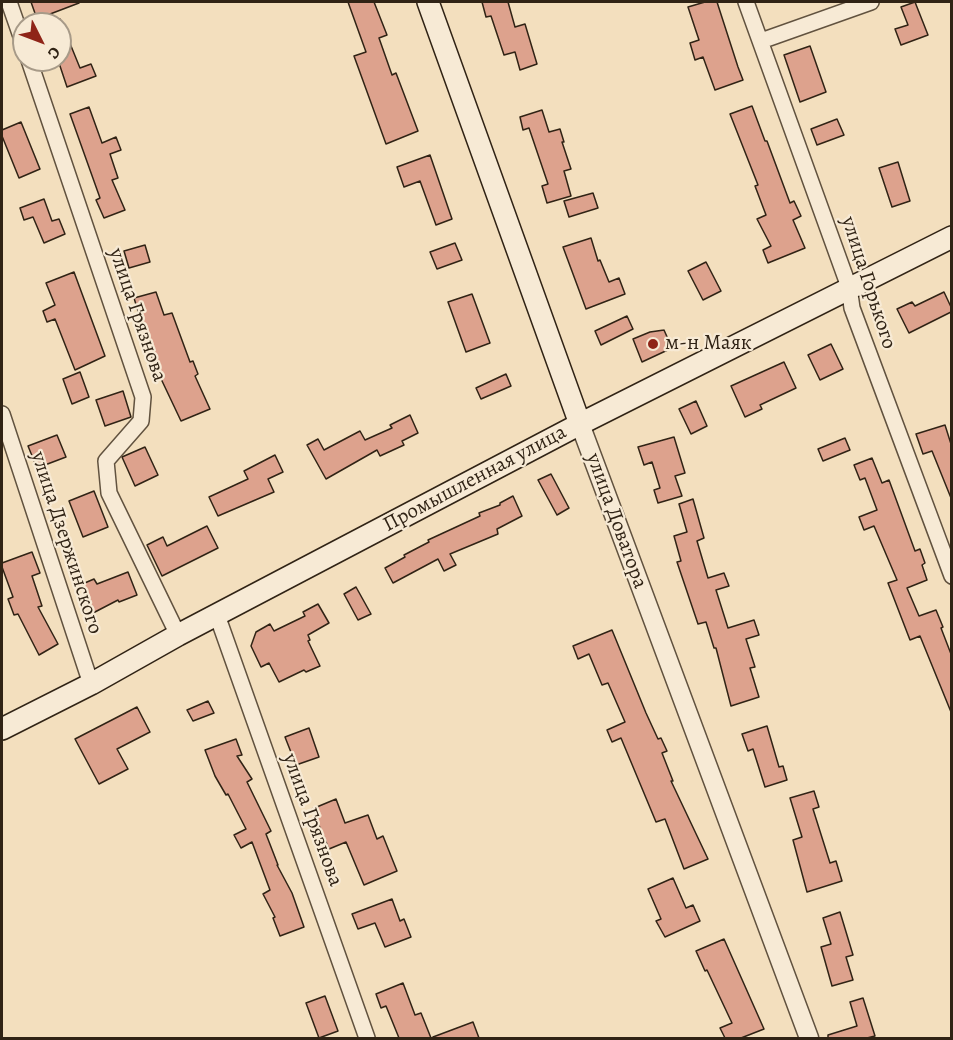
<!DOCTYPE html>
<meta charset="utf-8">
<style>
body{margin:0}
#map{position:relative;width:953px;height:1040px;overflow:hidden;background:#f3dfbe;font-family:Alegreya,serif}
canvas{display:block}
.frame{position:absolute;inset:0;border:3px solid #302315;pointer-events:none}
.north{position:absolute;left:12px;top:12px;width:60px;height:60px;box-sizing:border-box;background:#f7ead5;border:2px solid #a79a88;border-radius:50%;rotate:132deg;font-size:16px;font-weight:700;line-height:24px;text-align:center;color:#302315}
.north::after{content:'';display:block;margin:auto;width:21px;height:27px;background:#8f2418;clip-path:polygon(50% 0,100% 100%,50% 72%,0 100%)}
</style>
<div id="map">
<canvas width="953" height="1040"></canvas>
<div class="frame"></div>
<div class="north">С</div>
</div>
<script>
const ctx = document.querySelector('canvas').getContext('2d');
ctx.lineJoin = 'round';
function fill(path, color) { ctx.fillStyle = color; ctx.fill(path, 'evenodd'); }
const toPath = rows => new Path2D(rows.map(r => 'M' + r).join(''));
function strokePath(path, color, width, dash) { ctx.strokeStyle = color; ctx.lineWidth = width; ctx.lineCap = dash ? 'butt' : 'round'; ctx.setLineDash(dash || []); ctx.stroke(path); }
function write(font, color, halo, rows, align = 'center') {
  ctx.font = font + ' Alegreya,serif'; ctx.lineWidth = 4.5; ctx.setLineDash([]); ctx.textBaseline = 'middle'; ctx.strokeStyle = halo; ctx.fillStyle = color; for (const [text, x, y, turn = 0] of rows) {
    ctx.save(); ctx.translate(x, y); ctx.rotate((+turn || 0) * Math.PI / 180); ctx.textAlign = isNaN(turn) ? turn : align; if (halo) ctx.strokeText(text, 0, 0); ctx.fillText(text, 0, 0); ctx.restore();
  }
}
const building = toPath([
 [31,2,79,2,79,3,37,19,31,2],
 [348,2,374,2,387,35,379,38,392,75,396,73,418,131,386,144,354,56,366,52,348,2],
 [482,2,508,2,515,27,525,24,537,64,520,70,515,52,504,55,491,16,486,17,482,2],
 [705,2,717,2,738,67,743,80,715,90,703,57,695,60,690,43,699,40,688,7,705,2],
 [915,2,928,35,901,45,895,29,908,25,901,7,915,2],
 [60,19,80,68,91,64,96,76,67,87,60,66,60,19],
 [810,46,826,92,800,102,784,55,810,46],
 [752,106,765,141,767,141,790,203,794,201,801,216,793,220,805,248,768,263,763,250,771,246,757,219,766,215,755,186,758,185,730,114,752,106],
 [89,107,102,143,116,137,121,150,110,154,118,178,112,180,125,210,104,218,96,200,100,198,70,114,89,107],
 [542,110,549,132,560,129,564,142,562,142,571,169,564,171,571,196,547,203,542,186,548,184,529,128,523,130,520,117,542,110],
 [837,119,844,135,817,145,811,129,837,119],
 [21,122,40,169,19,178,2,136,2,130,21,122],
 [430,155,452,219,436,225,420,181,404,187,397,167,430,155],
 [898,162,910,201,892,207,879,168,898,162],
 [593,193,598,208,569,217,564,201,593,193],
 [44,199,52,221,59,219,65,234,44,243,33,217,24,220,20,208,44,199],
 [591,238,598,261,600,260,609,282,619,278,625,294,586,309,563,247,591,238],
 [455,243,462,260,437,269,430,252,455,243],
 [145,245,150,262,129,268,124,251,145,245],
 [706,262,721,291,703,300,688,271,706,262],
 [74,272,105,356,75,370,55,319,47,322,43,311,55,305,46,283,74,272],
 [156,292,164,315,172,313,190,362,193,361,198,374,195,376,210,409,181,421,154,364,134,298,156,292],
 [944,292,951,307,951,312,909,333,897,309,912,302,915,306,944,292],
 [472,294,490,343,466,352,448,302,472,294],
 [627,316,633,329,601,345,595,331,627,316],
 [664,330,672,348,642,362,633,339,650,332,664,330],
 [831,344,843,369,820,380,808,355,831,344],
 [784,362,796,388,760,405,762,409,745,417,731,386,784,362],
 [80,372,89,397,72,404,63,379,80,372],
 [506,374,511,386,481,399,476,388,506,374],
 [123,391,131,417,105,426,96,400,123,391],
 [696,401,707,426,691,434,679,409,696,401],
 [410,415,418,433,402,441,404,445,380,456,377,450,326,479,307,445,318,439,324,450,360,431,365,440,392,428,390,425,410,415],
 [945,425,951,444,951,498,932,451,923,454,916,434,945,425],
 [57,435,66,457,37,468,28,446,57,435],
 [674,437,685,473,675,476,682,496,658,503,654,490,660,488,652,462,644,465,638,447,674,437],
 [845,438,850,450,823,461,818,449,845,438],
 [145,447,158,475,135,486,122,457,145,447],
 [275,455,283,472,268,479,274,492,218,516,209,497,248,479,244,471,275,455],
 [872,458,882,483,889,480,915,551,920,549,925,563,922,565,927,580,907,588,919,616,936,610,943,627,941,628,951,654,951,712,920,636,910,640,888,583,897,580,874,526,864,530,859,517,877,510,865,478,860,480,854,465,872,458],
 [551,474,569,508,557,515,538,480,551,474],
 [94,491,108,527,83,537,69,501,94,491],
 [513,496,522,516,497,529,498,534,450,554,456,565,444,571,438,559,393,583,385,568,405,557,404,555,429,542,428,540,480,516,479,513,500,505,500,503,513,496],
 [693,499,704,538,697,541,708,578,724,573,729,586,716,590,728,628,754,620,759,635,746,639,755,667,750,668,759,697,731,706,716,648,714,648,706,622,698,624,677,562,681,561,674,536,687,532,679,504,693,499],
 [207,526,218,548,162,576,147,545,163,537,167,546,207,526],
 [32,552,40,573,32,576,42,606,38,607,58,644,39,655,18,614,14,615,8,599,13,597,2,567,2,563,32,552],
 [128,572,137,595,119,602,118,600,93,613,80,585,94,579,97,584,128,572],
 [356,587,371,614,358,620,344,594,356,587],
 [318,604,329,623,308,635,310,640,308,641,320,666,306,672,304,670,279,682,269,663,261,667,251,646,256,632,270,624,274,631,305,616,303,612,318,604],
 [612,630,646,713,658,739,661,738,667,751,662,753,673,781,671,781,708,859,684,869,665,819,656,822,621,738,612,742,607,730,625,722,608,683,602,685,589,654,578,659,573,646,612,630],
 [208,701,214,713,193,721,187,710,208,701],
 [137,707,150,732,117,749,128,769,99,784,75,739,137,707],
 [767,726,779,767,783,766,787,780,765,787,753,749,748,751,742,734,767,726],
 [309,728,319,757,296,765,285,737,309,728],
 [236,739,242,755,237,756,252,779,247,782,271,831,266,834,278,865,277,865,292,893,304,927,280,936,273,918,275,917,263,894,270,890,252,842,241,848,234,835,246,829,228,794,226,795,215,776,205,750,236,739],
 [814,791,819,807,813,809,830,863,836,861,842,881,807,892,793,840,802,837,790,798,814,791],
 [336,799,345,823,368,815,377,839,383,836,397,871,364,885,346,842,329,849,312,809,336,799],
 [673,878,686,908,693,905,700,921,665,937,656,921,661,919,648,889,673,878],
 [392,899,400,921,404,919,411,937,385,947,375,923,358,929,352,914,392,899],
 [840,912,853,955,846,957,853,980,832,986,821,947,831,944,823,918,840,912],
 [724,939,764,1029,741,1038,725,1038,720,1028,732,1023,707,970,705,971,696,951,724,939],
 [403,983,415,1015,421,1013,431,1038,399,1038,386,1006,381,1008,376,994,403,983],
 [325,996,338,1031,319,1038,306,1003,325,996],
 [863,998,875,1036,867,1038,828,1038,828,1035,857,1026,850,1002,863,998],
 [473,1022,479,1038,433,1038,433,1037,473,1022]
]);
fill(building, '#dda28d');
strokePath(building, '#302315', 1.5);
const minor = toPath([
 [9,2,24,45],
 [746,2,849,287,852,308,952,576],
 [761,41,871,2],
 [29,60,143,397,141,421,106,461,109,493,178,635],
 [2,414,91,684],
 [217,615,367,1038]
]);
const tertiary = toPath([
 [580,424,809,1038]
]);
const secondary = toPath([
 [428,2,580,424],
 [2,729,91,684,178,635,580,424,952,237]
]);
strokePath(minor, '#61523f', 18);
strokePath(tertiary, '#61523f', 21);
strokePath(secondary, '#302315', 24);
strokePath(minor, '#f7ead5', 15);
strokePath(tertiary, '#f7ead5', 18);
strokePath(secondary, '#f7ead5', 21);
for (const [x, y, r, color] of [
 [653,344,6,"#8f2418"]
]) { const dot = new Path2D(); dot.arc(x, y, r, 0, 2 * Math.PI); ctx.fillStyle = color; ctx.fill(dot); strokePath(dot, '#f7ead5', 2); }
write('21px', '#302315', '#f7ead5', [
 ["улица Горького",868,283,72],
 ["улица Грязнова",137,315,71],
 ["Промышленная улица",475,479,-28],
 ["улица Доватора",616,521,70],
 ["улица Дзержинского",66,543,72],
 ["улица Грязнова",312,820,70]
]);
write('21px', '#302315', '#f7ead5', [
 ["м-н Маяк",665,344]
], 'left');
</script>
